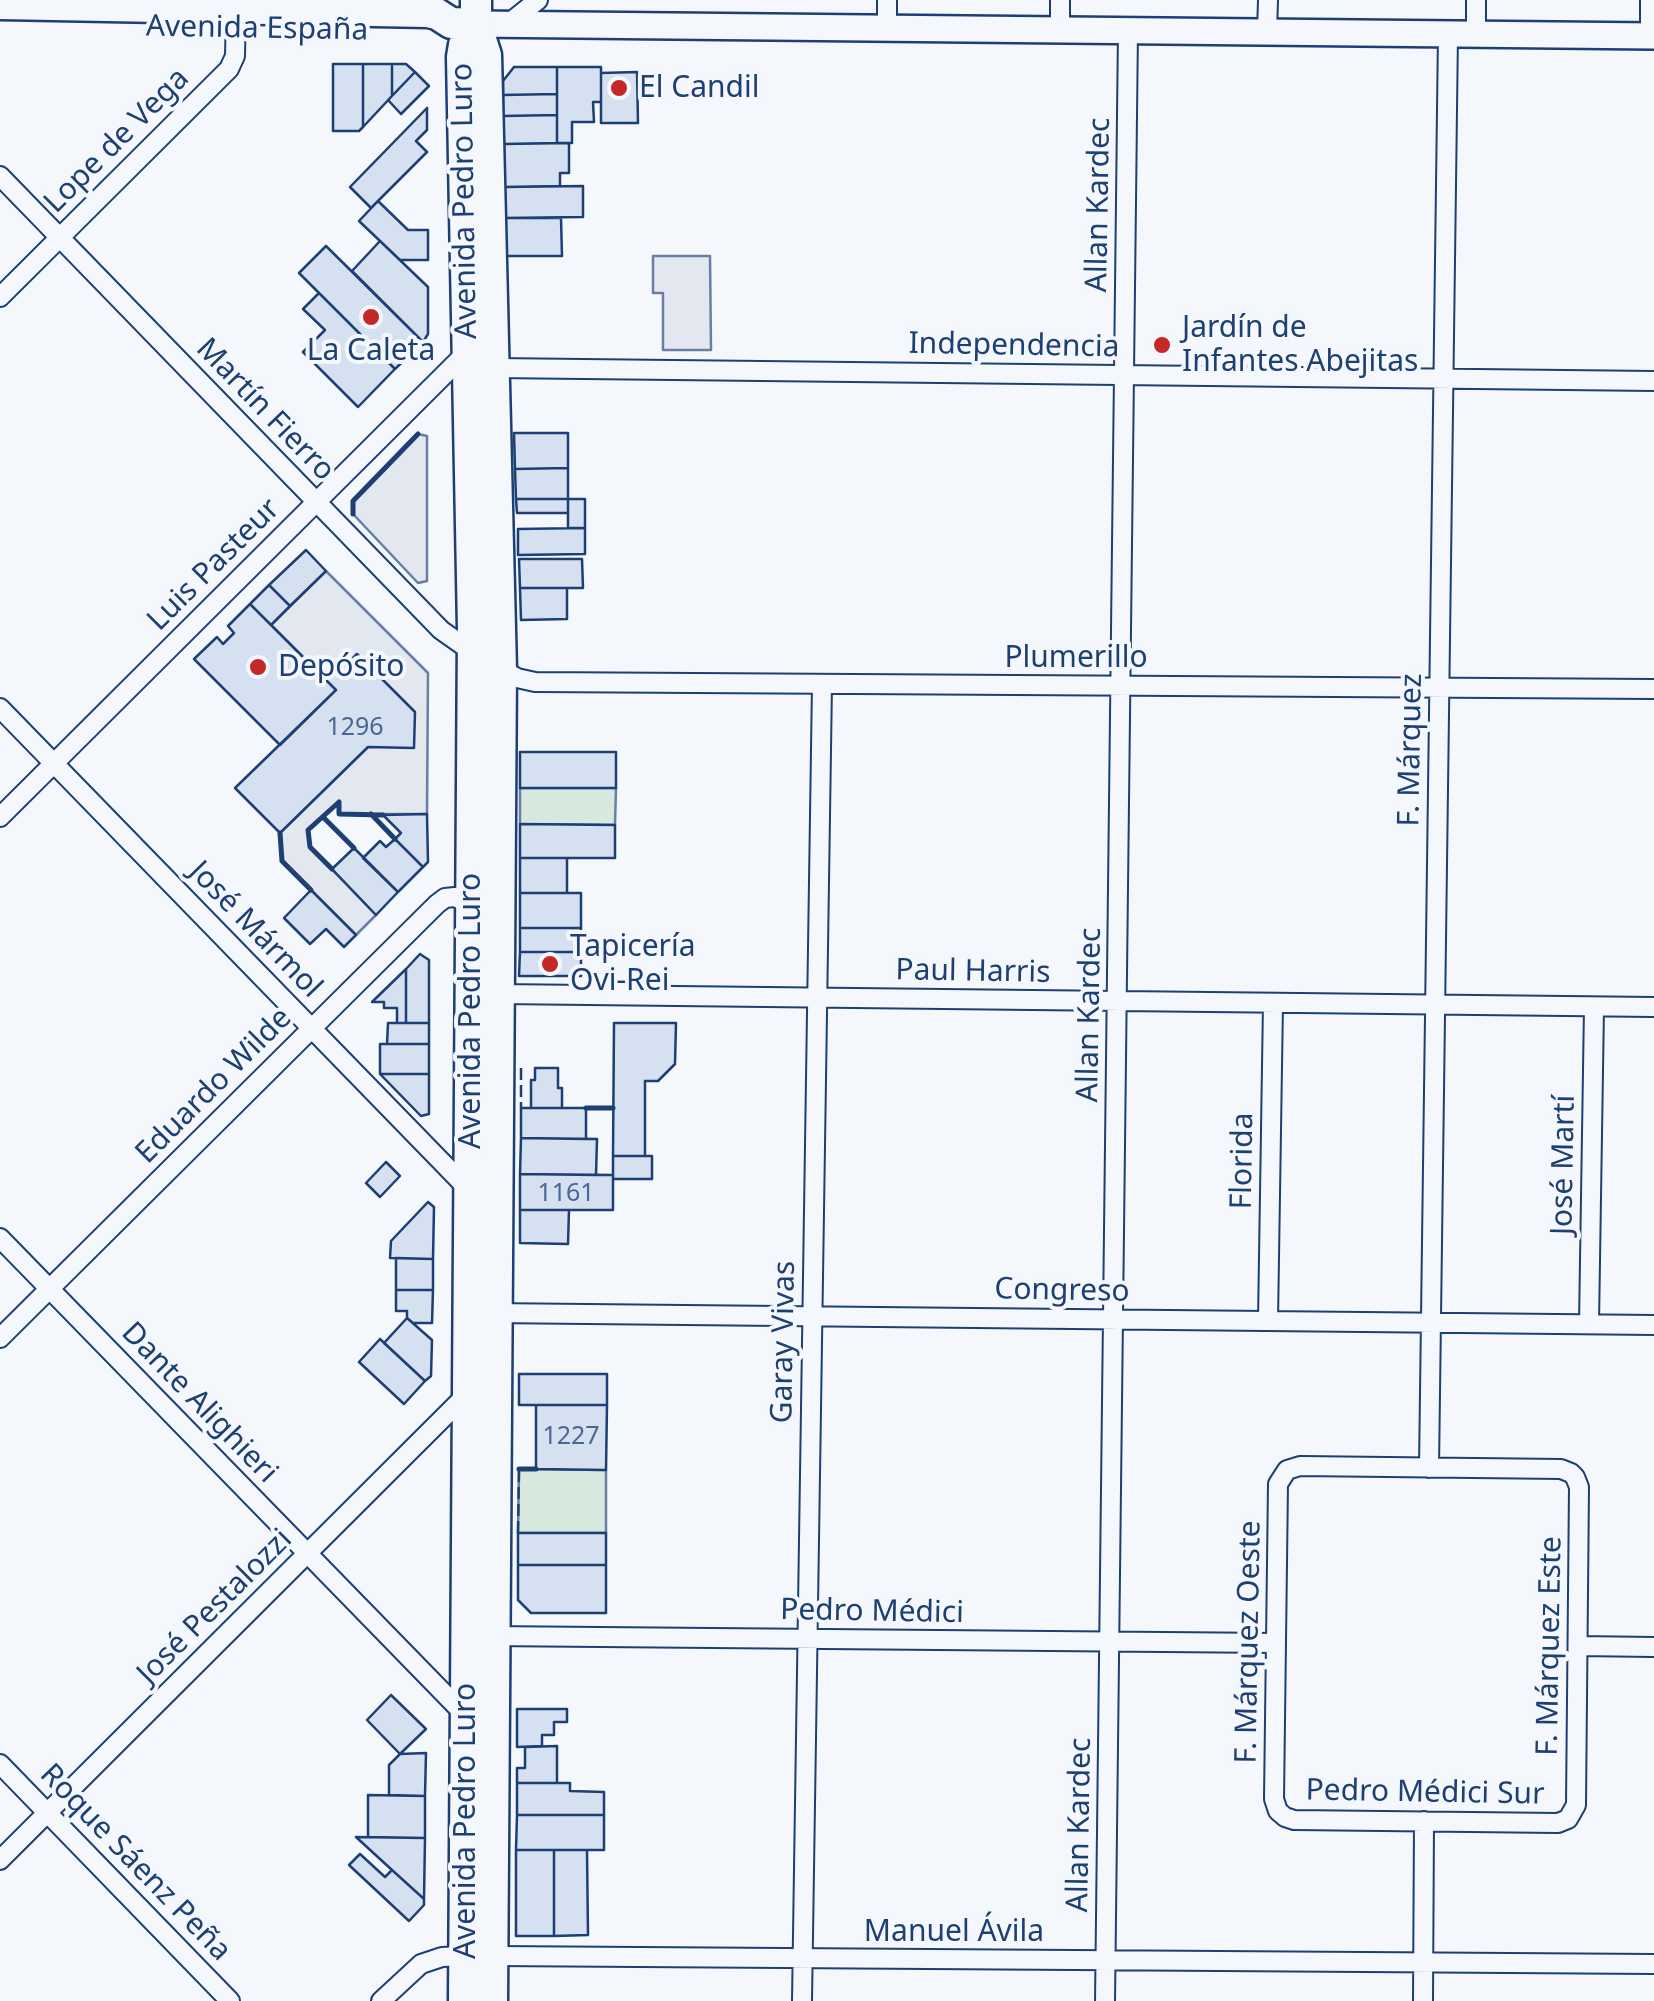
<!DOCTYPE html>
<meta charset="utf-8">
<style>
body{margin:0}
canvas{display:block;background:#f4f7fb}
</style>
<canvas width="1654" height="2001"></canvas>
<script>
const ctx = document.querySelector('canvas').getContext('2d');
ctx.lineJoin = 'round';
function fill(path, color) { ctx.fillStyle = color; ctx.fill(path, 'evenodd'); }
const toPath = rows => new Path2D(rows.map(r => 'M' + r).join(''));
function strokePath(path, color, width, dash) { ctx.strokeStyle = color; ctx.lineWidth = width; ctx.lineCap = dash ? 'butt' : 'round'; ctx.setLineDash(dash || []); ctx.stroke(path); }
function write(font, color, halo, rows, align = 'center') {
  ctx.font = font + ' "Noto Sans",sans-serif'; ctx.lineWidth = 8; ctx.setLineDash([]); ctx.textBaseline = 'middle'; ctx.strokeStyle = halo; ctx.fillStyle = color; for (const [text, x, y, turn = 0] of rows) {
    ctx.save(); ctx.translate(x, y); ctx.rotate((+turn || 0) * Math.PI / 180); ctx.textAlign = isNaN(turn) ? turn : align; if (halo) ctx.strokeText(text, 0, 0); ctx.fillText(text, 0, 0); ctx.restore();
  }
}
const green = toPath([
 [520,788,616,788,615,825,520,824,520,788],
 [519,1469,606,1470,606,1533,518,1533,519,1469]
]);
fill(green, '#d7e8df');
strokePath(green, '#687fa3', 2.5);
const parking = toPath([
 [653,256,710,256,711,350,663,350,663,293,653,293,653,256],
 [418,434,427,436,427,581,418,583,353,514,353,501,418,434],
 [326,571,428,673,427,814,339,814,339,803,308,830,310,847,376,915,356,935,282,861,280,833,368,747,351,660,343,654,322,676,271,625,326,571]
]);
fill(parking, '#e3e8f0');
strokePath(parking, '#687fa3', 2.5);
const building = toPath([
 [333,64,363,64,363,127,359,131,333,131,333,64],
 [363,64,392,64,392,96,363,127,363,64],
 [392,64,406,64,415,72,392,96,392,64],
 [514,67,557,67,557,94,503,95,503,81,514,67],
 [557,67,601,67,601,102,593,102,594,122,572,122,572,143,557,143,557,67],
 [415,72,429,86,401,114,388,100,415,72],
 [637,72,638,123,601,123,601,73,637,72],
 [557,94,557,115,503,116,503,95,557,94],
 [427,108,427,130,416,141,427,152,371,208,350,187,427,108],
 [557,115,557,143,504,144,503,116,557,115],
 [569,143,569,173,560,173,560,186,504,187,504,144,569,143],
 [583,186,583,217,504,218,504,187,583,186],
 [378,201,408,230,428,230,428,260,400,260,359,221,378,201],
 [504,218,561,218,562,256,505,256,504,218],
 [380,241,428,287,428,334,423,342,352,271,380,241],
 [326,246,423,342,395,369,299,273,326,246],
 [319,293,395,369,358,407,303,352,325,330,303,309,319,293],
 [514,433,568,433,568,468,515,469,514,433],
 [568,468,568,499,516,499,515,469,568,468],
 [516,499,568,499,568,513,517,513,516,499],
 [568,499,585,499,585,528,568,528,568,499],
 [585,528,585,554,518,555,518,529,585,528],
 [306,550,326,571,290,606,269,585,306,550],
 [519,559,582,559,583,588,520,588,519,559],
 [269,585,290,606,271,625,250,604,269,585],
 [520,588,567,588,567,619,521,620,520,588],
 [250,604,336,690,280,745,194,659,217,637,223,644,234,633,228,626,250,604],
 [344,654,351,660,357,654,415,712,414,748,368,747,280,833,235,788,336,690,322,676,344,654],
 [520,752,616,752,616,788,520,788,520,752],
 [427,814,428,862,423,867,395,839,401,833,383,815,427,814],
 [520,824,615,825,615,858,520,858,520,824],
 [395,839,423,867,398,892,363,858,380,841,386,847,395,839],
 [354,848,398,892,376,915,332,869,354,848],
 [520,858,567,858,567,893,520,893,520,858],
 [311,890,356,935,344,947,326,929,310,944,284,918,311,890],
 [520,893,581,893,581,928,520,928,520,893],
 [520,928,581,928,581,952,520,952,520,928],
 [520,952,581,952,581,976,519,976,520,952],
 [420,954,429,960,429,1023,406,1023,406,969,420,954],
 [406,969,406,1023,397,1023,397,1008,384,1008,384,1002,372,1002,406,969],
 [388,1023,429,1023,429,1044,387,1044,388,1023],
 [614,1023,676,1023,675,1064,658,1081,645,1081,645,1156,613,1156,614,1023],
 [380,1044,429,1044,429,1074,380,1074,380,1044],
 [535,1068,558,1068,558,1088,562,1088,562,1108,531,1108,531,1080,535,1080,535,1068],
 [380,1074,429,1074,429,1114,421,1116,380,1074],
 [521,1108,586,1108,586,1139,521,1138,521,1108],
 [521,1138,597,1139,596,1175,520,1174,521,1138],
 [613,1156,652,1156,652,1179,613,1179,613,1156],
 [386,1162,400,1176,380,1197,366,1183,386,1162],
 [520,1174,613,1175,613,1210,520,1210,520,1174],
 [428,1202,434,1207,433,1259,390,1258,391,1241,428,1202],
 [520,1210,569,1210,568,1244,520,1243,520,1210],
 [396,1258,433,1259,433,1290,396,1290,396,1258],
 [396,1290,433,1290,432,1323,413,1323,407,1318,407,1311,396,1311,396,1290],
 [407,1318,432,1340,431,1376,425,1381,384,1343,407,1318],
 [380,1339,425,1381,404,1404,359,1362,380,1339],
 [519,1374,607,1374,607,1405,519,1405,519,1374],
 [536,1405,607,1405,606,1470,536,1469,536,1405],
 [518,1533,606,1533,606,1565,518,1565,518,1533],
 [518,1565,606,1565,606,1613,531,1613,518,1600,518,1565],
 [391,1695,426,1729,400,1754,367,1720,391,1695],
 [517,1709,567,1709,567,1722,554,1722,554,1735,542,1735,542,1746,517,1747,517,1709],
 [557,1746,557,1783,517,1783,517,1768,525,1768,525,1747,557,1746],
 [426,1753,425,1796,389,1795,389,1765,400,1754,426,1753],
 [517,1783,570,1783,570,1791,604,1792,604,1815,517,1815,517,1783],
 [368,1795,425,1796,425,1838,368,1837,368,1795],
 [517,1815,604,1815,604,1850,516,1850,517,1815],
 [356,1837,425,1838,424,1899,392,1870,356,1837],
 [516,1850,554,1850,554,1936,516,1936,516,1850],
 [554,1850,587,1850,588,1935,554,1936,554,1850],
 [360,1854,385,1877,392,1870,424,1899,424,1905,409,1921,349,1865,360,1854]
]);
fill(building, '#d5e0f0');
strokePath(building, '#1d3f73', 2.5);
const minor = toPath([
 [887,0,887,28],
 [1060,0,1060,30],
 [1476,0,1476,34],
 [508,24,538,0],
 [1267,32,1268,0],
 [1650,36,1650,0],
 [0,176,441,630,475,654],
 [0,297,229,69,235,56,236,8],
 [494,368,1654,381],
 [497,667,517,678,535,682,1654,689],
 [0,708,470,1191],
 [0,817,467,352],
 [498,988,499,994,1654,1007],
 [0,1238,467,1717],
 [490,1313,1654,1325],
 [1268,1321,1273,1003],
 [1589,1324,1594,1007],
 [0,1338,437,904,445,898,455,897,465,902,472,911],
 [1300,1466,1561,1469,1571,1473,1575,1477,1579,1487,1576,1805,1568,1819,1558,1823,1294,1820,1285,1817,1278,1811,1274,1799,1278,1484,1287,1470,1300,1466],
 [1429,1468,1448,34],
 [487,1636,1276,1643],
 [1578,1646,1654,1647],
 [0,1764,230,2001],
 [0,1860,468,1393],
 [494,1956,1654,1964],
 [381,2001,421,1964,442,1957,465,1956],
 [802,2001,822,684],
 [1105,2001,1128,30],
 [1423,2001,1424,1821]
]);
const secondary = toPath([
 [476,24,1654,36]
]);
const primary = toPath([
 [476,0,476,24,486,55,501,670,492,2001],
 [0,4,428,12,437,14,451,23,476,24],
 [464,2001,473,630,462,57,464,45,476,24]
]);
strokePath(minor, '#1d3f73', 22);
strokePath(secondary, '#1d3f73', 30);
strokePath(primary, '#1d3f73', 35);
strokePath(minor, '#f4f7fb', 18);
strokePath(secondary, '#f4f7fb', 25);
strokePath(primary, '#f4f7fb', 30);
strokePath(toPath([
 [521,1068,521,1108],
 [518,1533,519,1469]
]), '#1d3f73', 2.5, [12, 5]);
strokePath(toPath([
 [353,514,353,501,418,434],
 [371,814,395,839],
 [323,817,354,848],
 [280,833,282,861,311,890],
 [332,869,310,847,308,830,339,802,339,814,383,815],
 [586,1108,613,1108],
 [519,1469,536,1469]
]), '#1d3f73', 5);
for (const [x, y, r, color] of [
 [619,88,10,"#c62828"],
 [371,317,10,"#c62828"],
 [1162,345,10,"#c62828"],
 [258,667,10,"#c62828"],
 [550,964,10,"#c62828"]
]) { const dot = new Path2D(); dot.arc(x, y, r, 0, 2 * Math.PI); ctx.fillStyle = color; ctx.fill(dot); strokePath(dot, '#f4f7fb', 4); }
write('25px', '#4b6792', null, [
 ["1296",355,728],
 ["1161",566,1194],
 ["1227",571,1437]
]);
write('30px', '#1d3f73', '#f4f7fb', [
 ["Avenida España",257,29,1],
 ["Lope de Vega",117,141,-45],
 ["Avenida Pedro Luro",465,201,-91],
 ["Allan Kardec",1099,205,-89],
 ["Independencia",1014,346,1],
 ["Martín Fierro",265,410,46],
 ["Luis Pasteur",214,565,-45],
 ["Plumerillo",1076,658],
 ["F. Márquez",1411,750,-89],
 ["José Mármol",255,930,46],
 ["Paul Harris",973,972,1],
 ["Avenida Pedro Luro",471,1011,-90],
 ["Allan Kardec",1090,1015,-89],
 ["Eduardo Wilde",214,1086,-45],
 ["Florida",1243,1161,-89],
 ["José Martí",1564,1165,-89],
 ["Congreso",1062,1291,1],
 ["Garay Vivas",784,1342,-89],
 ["Dante Alighieri",199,1403,46],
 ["José Pestalozzi",215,1607,-45],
 ["Pedro Médici",872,1612,1],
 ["F. Márquez Oeste",1249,1642,-89],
 ["F. Márquez Este",1550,1646,-89],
 ["Pedro Médici Sur",1425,1793,1],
 ["Avenida Pedro Luro",466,1821,-90],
 ["Allan Kardec",1080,1825,-89],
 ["Roque Sáenz Peña",135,1863,46],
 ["Manuel Ávila",954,1932]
]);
write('30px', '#1d3f73', '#f4f7fb', [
 ["El Candil",639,88],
 ["Jardín de",1182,328],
 ["Infantes Abejitas",1182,362],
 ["La Caleta",371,351,"center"],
 ["Depósito",278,667],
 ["Tapicería",570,947],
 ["Ovi-Rei",570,981]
], 'left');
</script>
